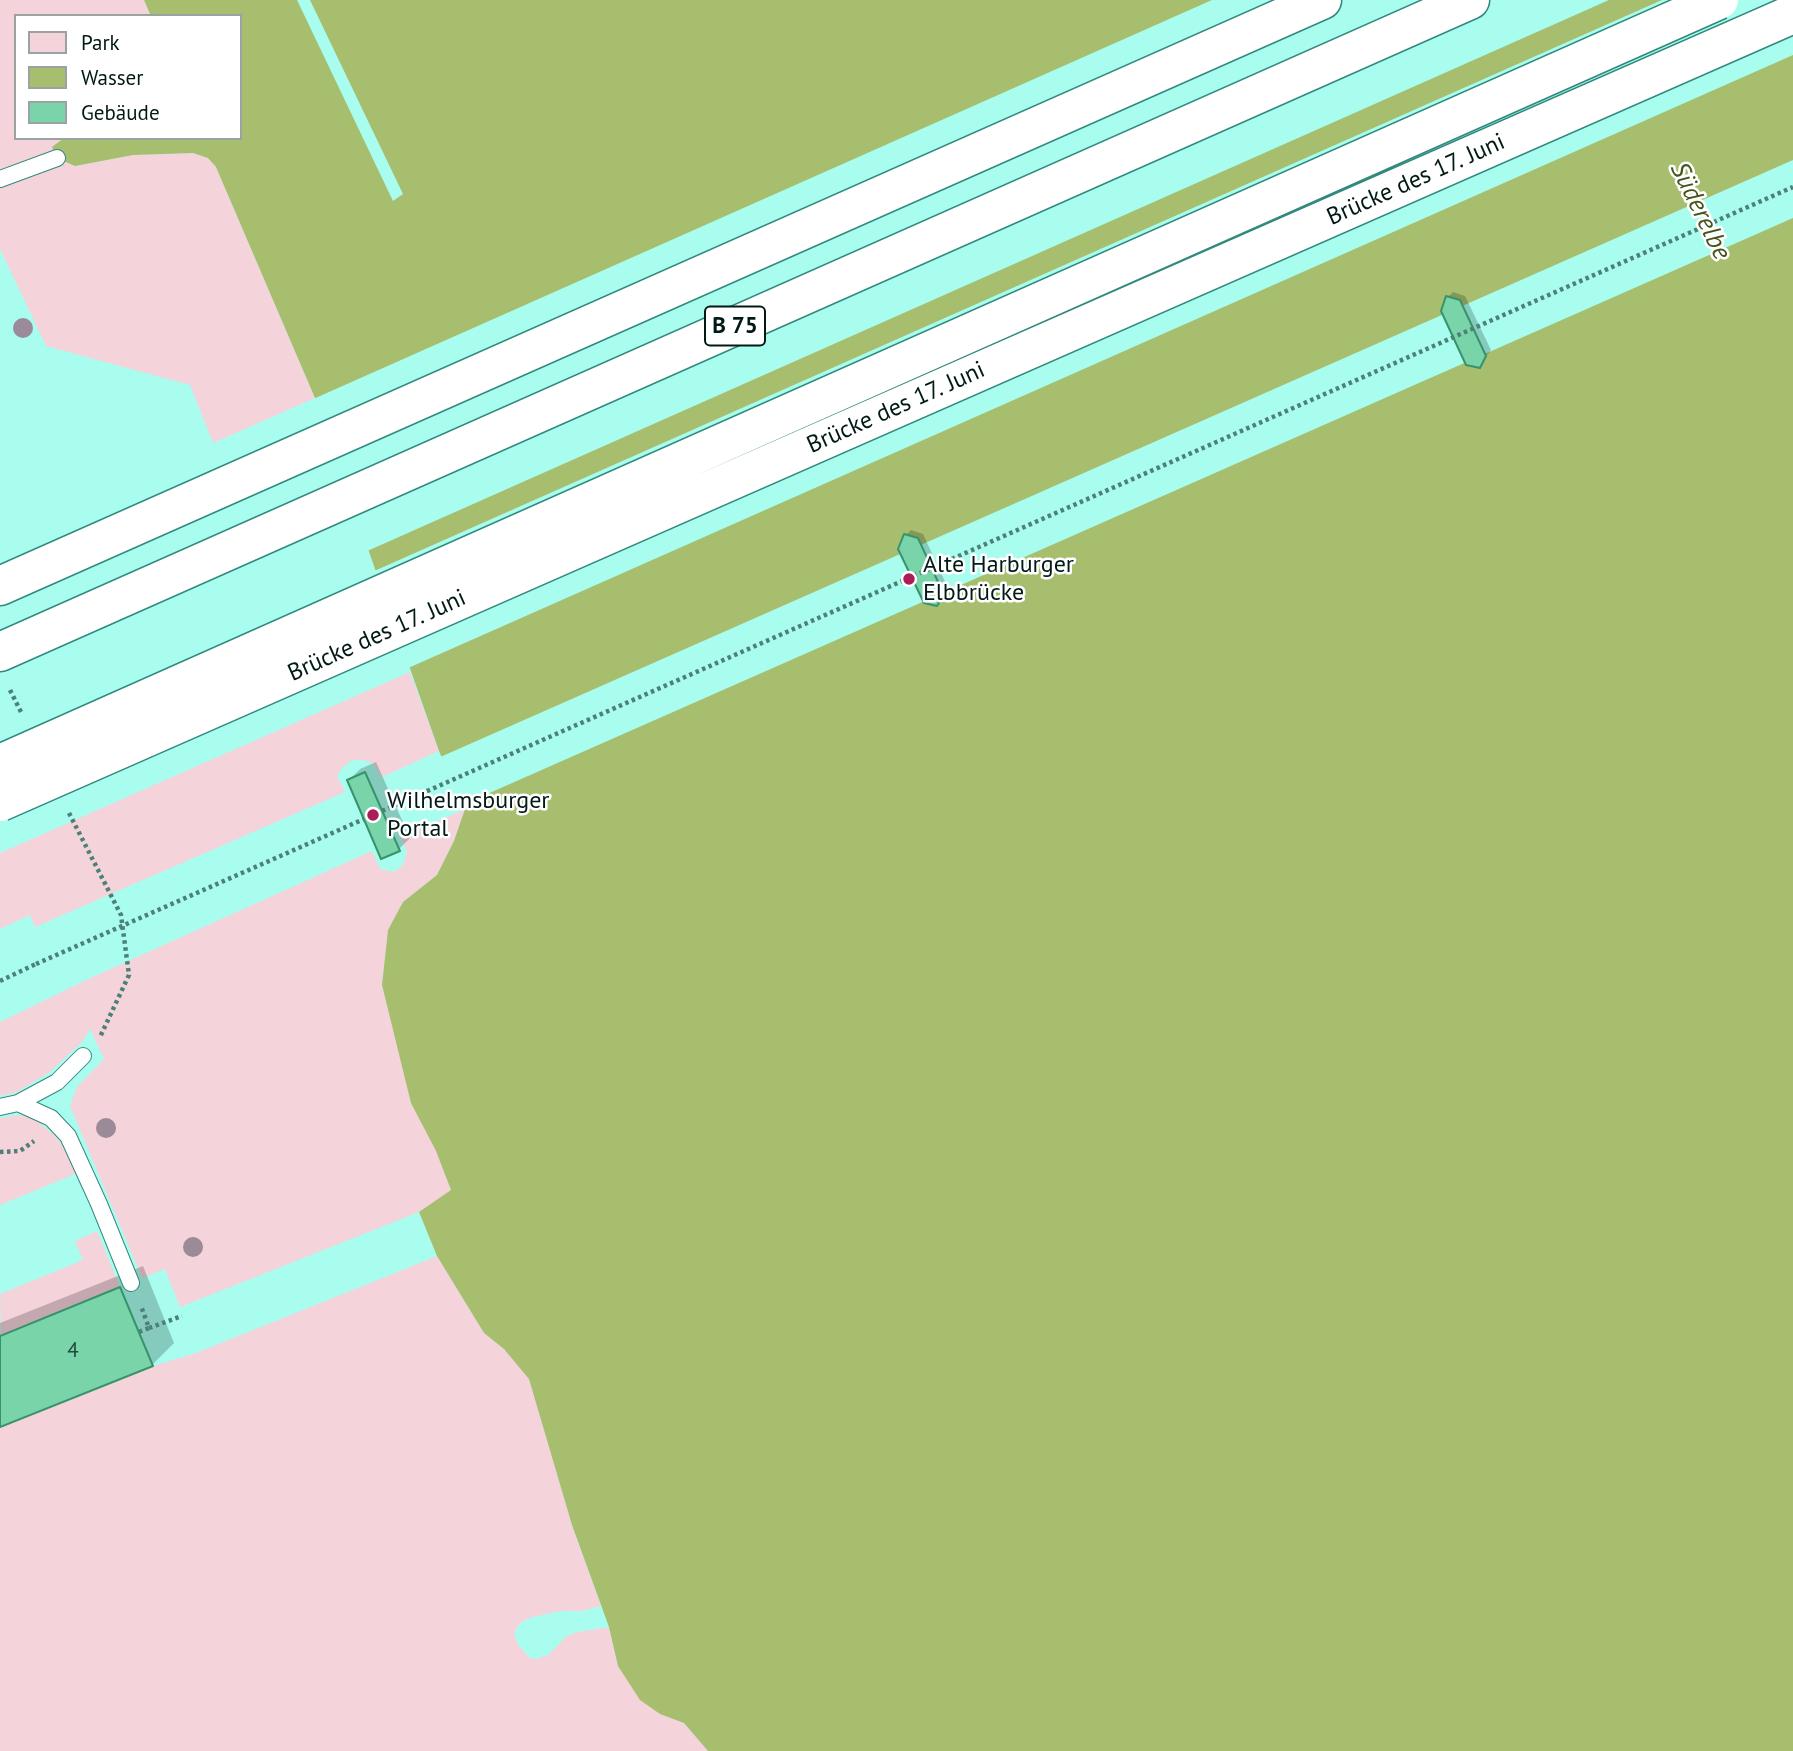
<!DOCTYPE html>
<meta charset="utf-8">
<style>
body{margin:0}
#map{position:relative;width:1793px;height:1751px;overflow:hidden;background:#a8fdee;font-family:"PT Sans",sans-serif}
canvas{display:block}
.legend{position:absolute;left:14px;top:14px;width:228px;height:126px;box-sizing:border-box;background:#fff;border:2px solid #9aa3a2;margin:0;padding:9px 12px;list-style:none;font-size:21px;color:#021a16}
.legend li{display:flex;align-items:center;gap:14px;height:35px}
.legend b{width:35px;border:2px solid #9aa3a2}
</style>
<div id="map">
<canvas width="1793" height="1751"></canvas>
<ul class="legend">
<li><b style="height:19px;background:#f5d3db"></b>Park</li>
<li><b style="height:19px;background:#a7be6e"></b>Wasser</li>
<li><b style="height:19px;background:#7ad4a9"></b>Gebäude</li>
</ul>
</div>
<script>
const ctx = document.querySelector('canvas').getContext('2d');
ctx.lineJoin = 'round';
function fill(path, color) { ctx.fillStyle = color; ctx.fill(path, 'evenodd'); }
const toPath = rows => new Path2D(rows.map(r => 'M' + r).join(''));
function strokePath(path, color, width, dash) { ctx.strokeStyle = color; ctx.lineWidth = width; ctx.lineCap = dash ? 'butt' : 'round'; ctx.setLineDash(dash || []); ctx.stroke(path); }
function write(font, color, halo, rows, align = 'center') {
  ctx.font = font + ' "PT Sans",sans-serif'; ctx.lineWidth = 5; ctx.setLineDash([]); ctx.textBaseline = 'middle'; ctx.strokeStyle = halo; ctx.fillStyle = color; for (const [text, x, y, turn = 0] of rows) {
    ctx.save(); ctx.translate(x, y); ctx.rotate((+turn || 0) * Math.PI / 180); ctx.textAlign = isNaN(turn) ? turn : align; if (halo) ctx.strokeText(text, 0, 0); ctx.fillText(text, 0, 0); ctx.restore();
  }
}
fill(toPath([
 [0,0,144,0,151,16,16,16,16,138,64,138,53,147,75,166,133,155,193,153,208,158,216,167,315,398,213,443,190,385,46,346,0,249],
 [410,672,439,751,382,777,373,763,362,760,352,760,342,768,337,776,345,792,35,927,30,915,0,929,0,853],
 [465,809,454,841,437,875,403,902,388,930,382,985,394,1032,451,1191,419,1212,180,1307,165,1269,142,1278,70,1106,77,1087,104,1059,90,1029,82,1042,50,1072,17,1092,0,1096,0,1022,86,980,372,851,380,869,394,872,403,865,407,852,401,837],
 [18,1115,34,1118,54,1135,71,1154,80,1172,0,1205,0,1118],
 [97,1231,120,1287,1,1336,0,1294,83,1260,75,1241],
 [437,1256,484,1333,504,1349,529,1378,572,1525,601,1606,582,1611,561,1611,532,1617,520,1623,514,1633,518,1645,530,1658,535,1659,548,1655,567,1636,577,1632,609,1627,618,1666,660,1714,684,1723,708,1751,0,1751,0,1427,153,1366,196,1353]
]), '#f5d3db');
fill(toPath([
 [144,0,1793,0,1793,1751,708,1751,684,1723,660,1714,640,1700,618,1666,609,1627,572,1525,529,1379,504,1349,484,1333,437,1256,419,1212,451,1190,436,1151,411,1103,382,985,388,930,403,902,437,875,454,841,465,809,439,751,315,398,216,167,208,158,193,153,133,155,75,166,57,158,52,147,64,138,240,138,240,16,151,16]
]), '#a7be6e');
fill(toPath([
 [297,0,310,0,403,194,393,201],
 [1212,0,1609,0,365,552,311,400],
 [1662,0,1793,0,1793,55,406,669,372,572],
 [1793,160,1793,218,460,806,438,758]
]), '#a8fdee');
fill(toPath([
 [1453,292,1465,296,1491,350,1479,366,1448,297],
 [911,530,923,534,948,588,937,604,906,535],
 [376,762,410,838,399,849,349,780,360,769],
 [143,1266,174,1343,152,1365,0,1425,0,1323]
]), '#0003');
const building = toPath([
 [1446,296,1460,300,1486,356,1480,368,1466,365,1441,311,1446,296],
 [904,534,918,538,944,595,937,606,924,603,898,549,904,534],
 [365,772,400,851,381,859,347,780,365,772],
 [120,1287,153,1366,0,1427,0,1336,120,1287]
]);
fill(building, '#7ad4a9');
strokePath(building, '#37936c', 2);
const service = toPath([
 [0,179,57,158],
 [18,1103,51,1118,68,1136,99,1204,131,1283],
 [0,1107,18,1103,57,1082,83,1056]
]);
const trunk = toPath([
 [0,586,1322,0],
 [0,652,1470,0]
]);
strokePath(service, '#30897c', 18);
strokePath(trunk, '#30897c', 41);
strokePath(toPath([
 [10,690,22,714],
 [382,811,1793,187],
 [69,813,121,915,129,975,100,1037],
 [0,981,36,964],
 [0,1152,20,1151,34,1141],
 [149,1328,182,1316],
 [139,1332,149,1328,141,1306]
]), '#4d8077', 4.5, [3.5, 3.5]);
strokePath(service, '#fff', 16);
strokePath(trunk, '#fff', 38);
const secondaryBridge = toPath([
 [0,764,1719,0],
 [0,802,1793,14]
]);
strokePath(secondaryBridge, '#30897c', 41, []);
strokePath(toPath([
 [36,964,364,819]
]), '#4d8077', 4.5, [3.5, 3.5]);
strokePath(secondaryBridge, '#fff', 38);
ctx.fillStyle = '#9b8a98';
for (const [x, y] of [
 [23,328],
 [106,1128],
 [193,1247]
]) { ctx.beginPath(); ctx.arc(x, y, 10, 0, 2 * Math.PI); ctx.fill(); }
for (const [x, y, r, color] of [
 [909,579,7,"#ab1d59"],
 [373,815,7,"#ab1d59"]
]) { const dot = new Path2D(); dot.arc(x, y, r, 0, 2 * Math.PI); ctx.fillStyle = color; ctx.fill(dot); strokePath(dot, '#fff', 2.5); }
write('21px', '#20483b', null, [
 ["4",73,1351]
]);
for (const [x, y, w] of [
 [735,326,60]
]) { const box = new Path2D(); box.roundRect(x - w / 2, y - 19.5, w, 39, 5); ctx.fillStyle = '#fff'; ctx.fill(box); strokePath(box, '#021a16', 2); }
write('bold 23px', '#021a16', null, [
 ["B 75",735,326]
]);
write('24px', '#021a16', '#fff', [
 ["Brücke des 17. Juni",1416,180,-24],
 ["Brücke des 17. Juni",896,408,-24],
 ["Brücke des 17. Juni",377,636,-24]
]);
write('24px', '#021a16', '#fff', [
 ["Alte Harburger",923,565],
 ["Elbbrücke",923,593],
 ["Wilhelmsburger",387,801],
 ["Portal",387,829]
], 'left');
write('italic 26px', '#46541b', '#fff', [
 ["Süderelbe",1700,211,64]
]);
</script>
